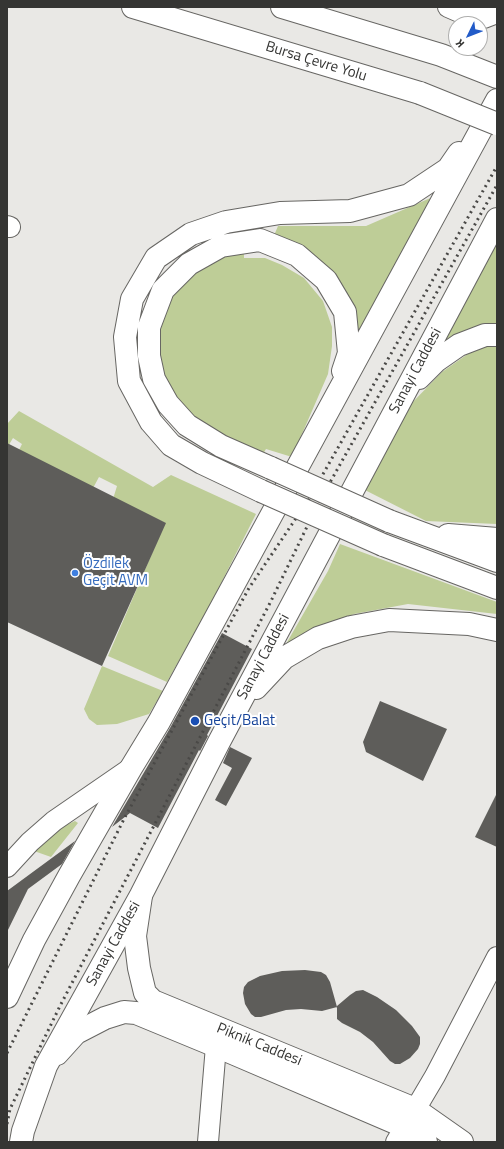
<!DOCTYPE html>
<meta charset="utf-8">
<style>
body{margin:0}
#map{position:relative;width:504px;height:1149px;overflow:hidden;background:#e9e8e5;font-family:"Titillium Web",sans-serif}
canvas{display:block}
.frame{position:absolute;inset:0;border:8px solid #353533;pointer-events:none}
.north{position:absolute;left:448px;top:16px;width:40px;height:40px;box-sizing:border-box;background:#fff;border:1px solid #aeaead;border-radius:50%;rotate:227deg;font-size:11px;font-weight:700;line-height:16px;text-align:center;color:#353533}
.north::after{content:'';display:block;margin:auto;width:14px;height:18px;background:#225bc8;clip-path:polygon(50% 0,100% 100%,50% 72%,0 100%)}
</style>
<div id="map">
<canvas width="504" height="1149"></canvas>
<div class="frame"></div>
<div class="north">K</div>
</div>
<script>
const ctx = document.querySelector('canvas').getContext('2d');
ctx.lineJoin = 'round';
function fill(path, color) { ctx.fillStyle = color; ctx.fill(path, 'evenodd'); }
const toPath = rows => new Path2D(rows.map(r => 'M' + r).join(''));
function strokePath(path, color, width, dash) { ctx.strokeStyle = color; ctx.lineWidth = width; ctx.lineCap = dash ? 'butt' : 'round'; ctx.setLineDash(dash || []); ctx.stroke(path); }
function write(font, color, halo, rows, align = 'center') {
  ctx.font = font + ' "Titillium Web",sans-serif'; ctx.lineWidth = 4; ctx.setLineDash([]); ctx.textBaseline = 'middle'; ctx.strokeStyle = halo; ctx.fillStyle = color; for (const [text, x, y, turn = 0] of rows) {
    ctx.save(); ctx.translate(x, y); ctx.rotate((+turn || 0) * Math.PI / 180); ctx.textAlign = isNaN(turn) ? turn : align; if (halo) ctx.strokeText(text, 0, 0); ctx.fillText(text, 0, 0); ctx.restore();
  }
}
fill(toPath([
 [435,196,355,342,352,313,273,238,278,226,366,226],
 [497,214,497,329,442,346],
 [244,254,244,258,265,258,282,265,304,278,323,301,332,327,332,346,328,374,292,457,266,449,263,454,202,427,181,410,164,380,156,344,163,314,176,290,199,268,222,256],
 [492,337,497,339,497,524,426,521,357,486,407,408,442,372],
 [19,411,153,487,171,475,256,514,210,605,167,682,108,656,165,523,113,499,117,486,99,477,92,490,17,454,22,444,13,438,7,448,7,424],
 [340,544,497,602,497,614,408,604,354,614,286,644,328,571],
 [102,666,163,691,149,714,117,724,97,725,89,719,84,709],
 [75,821,78,823,51,857,34,851,60,828]
]), '#becd97');
fill(toPath([
 [7,443,166,523,102,666,7,622],
 [222,633,252,649,207,735,208,736,200,751,199,750,158,828,130,813,112,827,170,728],
 [380,701,447,729,423,781,366,752,363,742],
 [230,747,252,758,226,806,215,800,232,768,223,763],
 [497,793,497,847,475,837],
 [75,841,62,864,28,889,7,932,7,891],
 [305,970,321,972,326,975,330,982,337,1007,322,1011,301,1009,286,1010,261,1017,255,1017,251,1014,245,1004,243,993,244,987,248,982,260,976,282,971],
 [363,990,377,997,396,1010,412,1026,420,1037,420,1044,418,1049,410,1058,400,1064,395,1064,390,1061,373,1042,360,1032,342,1023,337,1019,337,1006,350,995,356,991]
]), '#5e5d5a');
const minor = toPath([
 [448,7,464,14,484,18,497,13],
 [7,226,10,227],
 [7,867,30,842,54,821,131,768],
 [208,1142,216,1046],
 [396,1142,435,1076,497,957]
]);
const major = toPath([
 [141,896,135,936,139,968,145,993,153,1001,415,1109,462,1142],
 [57,1054,76,1033,105,1018,124,1012,136,1013,216,1046,405,1127,426,1142]
]);
const highway = toPath([
 [133,7,420,93],
 [282,7,441,55,497,77],
 [419,378,436,361,459,345,485,335,497,335],
 [271,468,221,446,187,425,168,404,154,379,149,356,149,327,163,290,189,264,221,246,260,240,297,255,326,280,345,312,349,353,343,371],
 [261,491,202,463,171,445,151,422,129,381,125,337,132,299,156,258,191,234,226,222,280,213,350,211,409,195,448,169,459,153],
 [389,521,497,561],
 [448,535,497,539],
 [383,545,497,588],
 [256,688,284,658,318,638,351,627,389,620,469,624,497,630],
 [7,997,34,940,69,876,131,768,159,722,497,100],
 [21,1142,23,1131,46,1066,141,895,219,742,497,219]
]);
strokePath(minor, '#676663', 22);
strokePath(major, '#676663', 24);
strokePath(highway, '#676663', 24);
strokePath(minor, '#fff', 20);
strokePath(major, '#fff', 22);
strokePath(highway, '#fff', 22);
strokePath(toPath([
 [7,1053,124,819,249,588,309,499,497,166],
 [7,1124,10,1109,60,1006,271,601,319,502,497,185]
]), '#4a4947', 3, [2, 4]);
const highwayBridge = toPath([
 [420,93,497,124],
 [271,468,389,521],
 [261,491,383,545]
]);
strokePath(highwayBridge, '#676663', 24, []);
strokePath(highwayBridge, '#fff', 22);
for (const [x, y, r, color] of [
 [75,573,4,"#3f7fe0"],
 [195,721,5,"#1a4fb4"]
]) { const dot = new Path2D(); dot.arc(x, y, r, 0, 2 * Math.PI); ctx.fillStyle = color; ctx.fill(dot); strokePath(dot, '#fff', 1.5); }
write('15px', '#353533', '#fff', [
 ["Bursa Çevre Yolu",316,62,17],
 ["Sanayi Caddesi",416,371,-62],
 ["Sanayi Caddesi",264,657,-62],
 ["Sanayi Caddesi",114,944,-61],
 ["Piknik Caddesi",259,1045,22]
]);
write('15px', '#366cbe', '#fff', [
 ["Özdilek",83,564],
 ["Geçit AVM",83,581]
], 'left');
write('15px', '#164399', '#fff', [
 ["Geçit/Balat",204,721]
], 'left');
</script>
